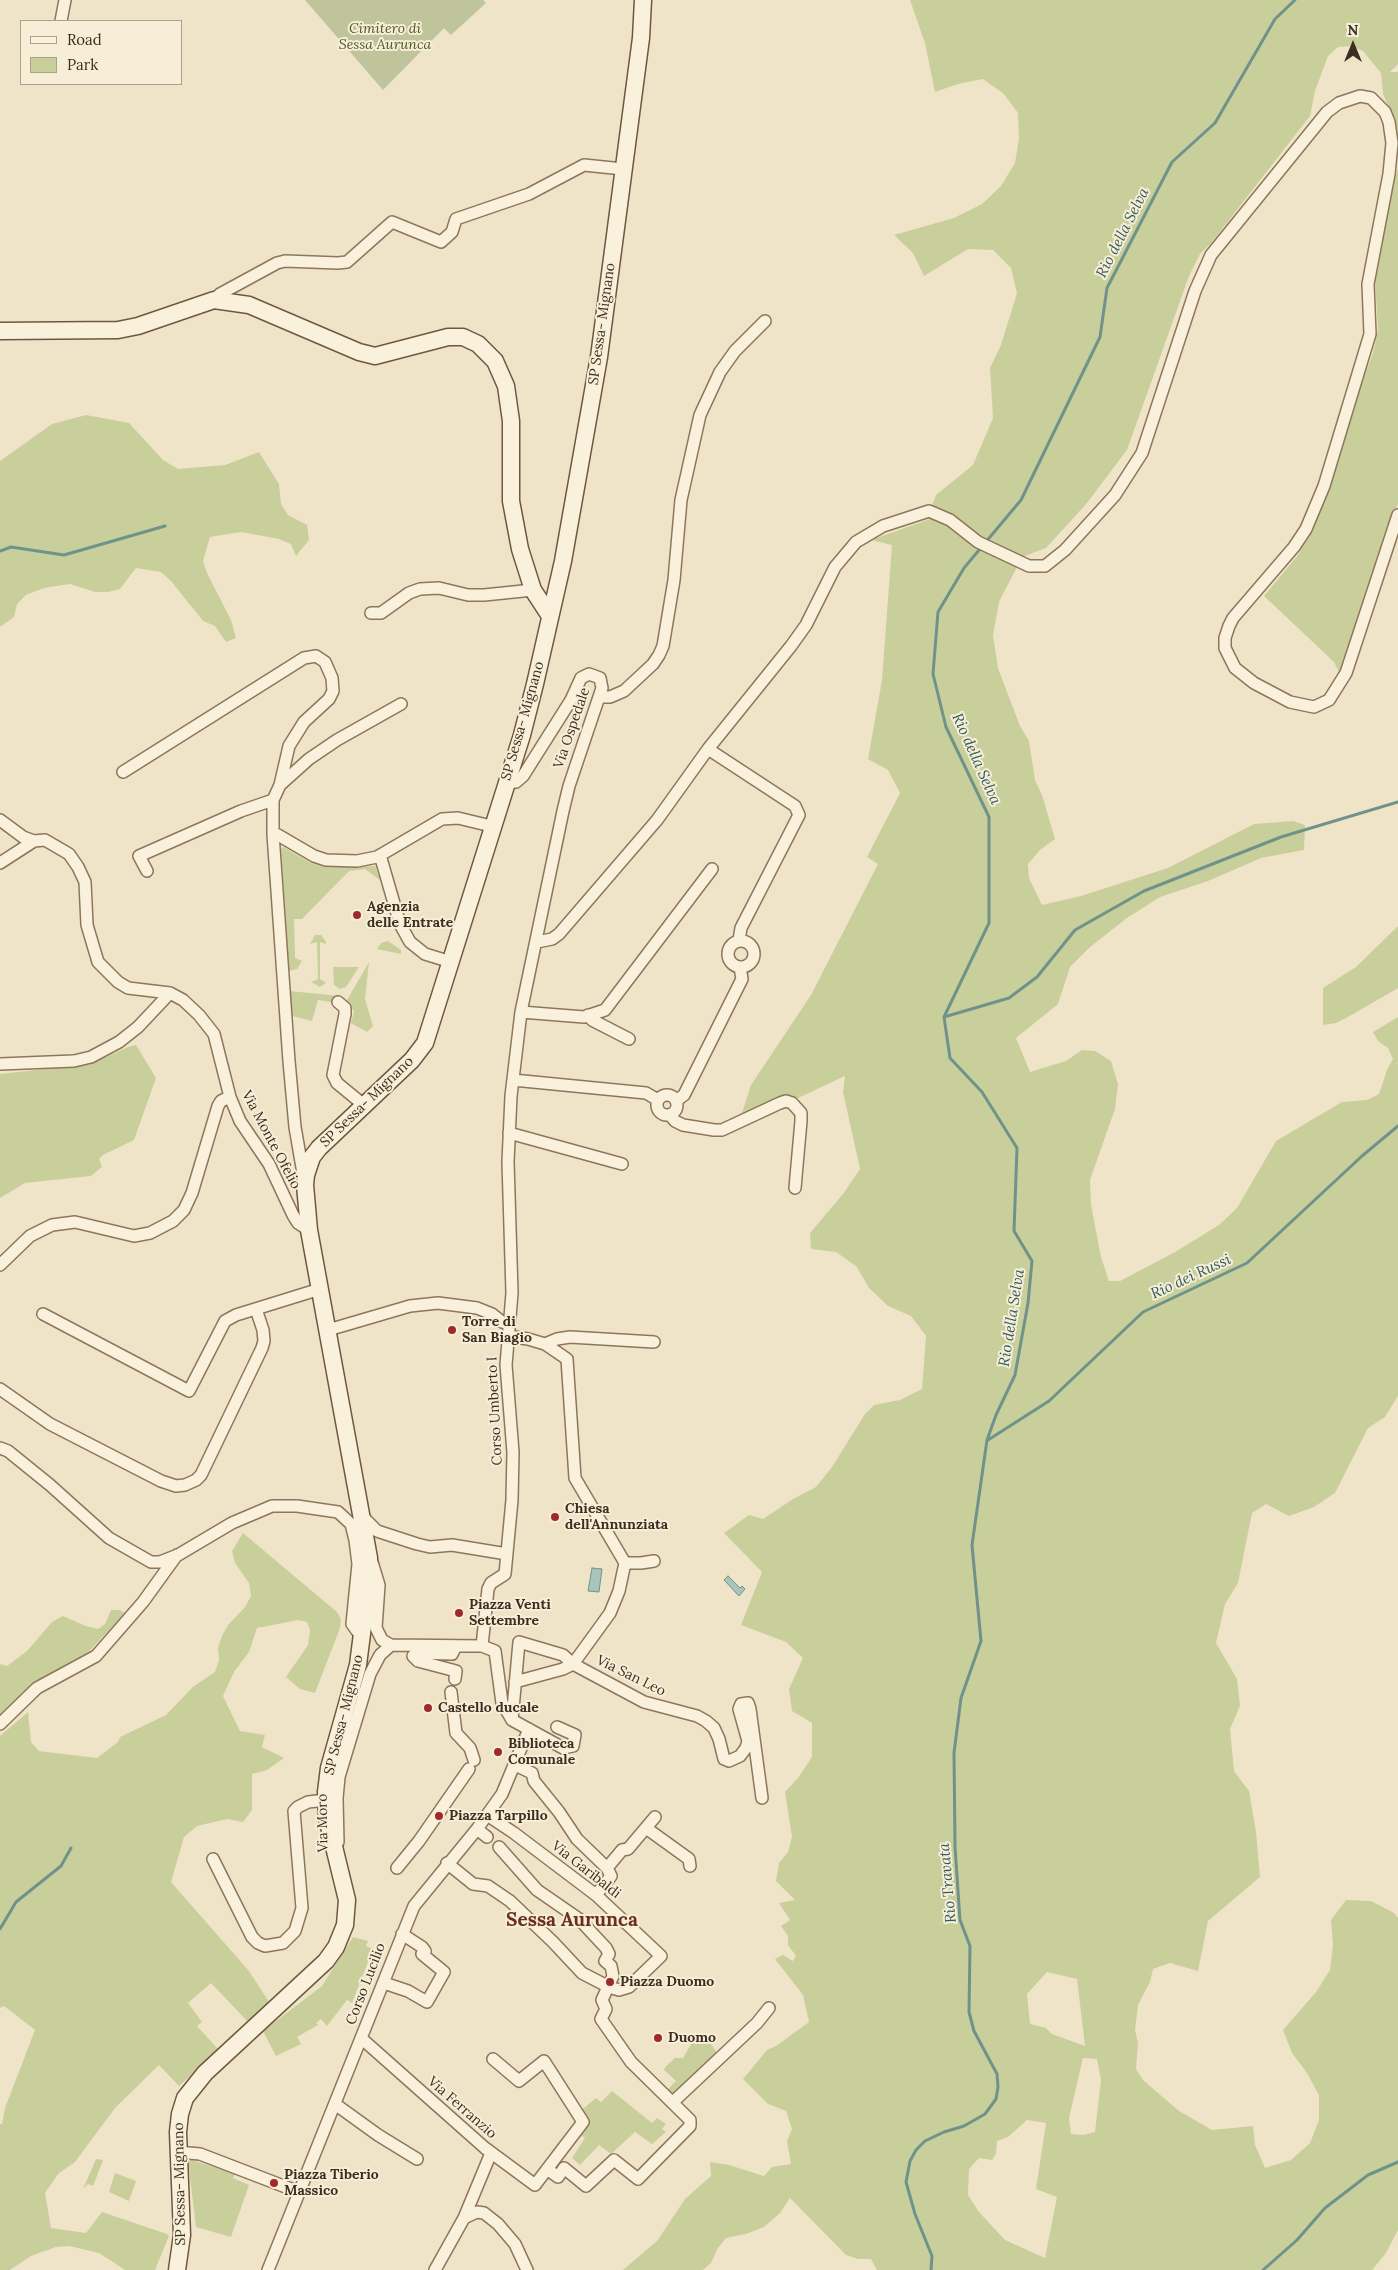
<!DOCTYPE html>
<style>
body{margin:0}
#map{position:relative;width:1398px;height:2270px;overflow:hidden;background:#f0e4c8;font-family:Lora,serif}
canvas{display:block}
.legend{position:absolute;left:20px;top:20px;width:162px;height:65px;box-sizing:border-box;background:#f7eed8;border:1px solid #ada18e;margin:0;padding:6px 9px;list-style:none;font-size:15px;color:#3d2e20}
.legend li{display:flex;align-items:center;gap:10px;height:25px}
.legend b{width:25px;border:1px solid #ada18e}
.north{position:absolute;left:1328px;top:20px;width:50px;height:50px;-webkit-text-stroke:4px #f7eed8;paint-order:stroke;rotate:0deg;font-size:14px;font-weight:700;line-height:20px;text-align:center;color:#3d2e20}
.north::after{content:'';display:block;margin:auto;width:18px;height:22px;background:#3d2e20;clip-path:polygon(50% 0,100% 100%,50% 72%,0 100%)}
</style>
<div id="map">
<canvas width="1398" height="2270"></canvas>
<ul class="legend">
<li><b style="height:6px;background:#faf1dc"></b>Road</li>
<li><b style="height:14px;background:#c9cf9b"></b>Park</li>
</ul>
<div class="north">N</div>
</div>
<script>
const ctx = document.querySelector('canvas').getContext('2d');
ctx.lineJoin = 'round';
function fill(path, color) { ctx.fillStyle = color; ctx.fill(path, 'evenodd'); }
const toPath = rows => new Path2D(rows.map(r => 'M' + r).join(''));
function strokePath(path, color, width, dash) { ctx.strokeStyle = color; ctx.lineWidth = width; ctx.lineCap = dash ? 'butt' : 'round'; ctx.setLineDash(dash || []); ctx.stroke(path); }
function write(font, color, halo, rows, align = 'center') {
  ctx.font = font + ' Lora,serif'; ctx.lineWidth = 4; ctx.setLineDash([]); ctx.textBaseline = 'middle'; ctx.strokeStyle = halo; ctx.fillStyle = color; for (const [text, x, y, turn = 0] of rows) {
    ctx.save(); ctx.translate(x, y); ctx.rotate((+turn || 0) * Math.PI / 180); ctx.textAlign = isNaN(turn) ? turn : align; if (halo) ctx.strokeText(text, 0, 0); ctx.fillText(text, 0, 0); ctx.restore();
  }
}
fill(toPath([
 [910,0,1398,0,1398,64,1390,72,1398,72,1398,139,1396,124,1383,94,1381,73,1363,51,1351,46,1338,47,1328,56,1315,91,1310,116,1212,242,1200,254,1189,276,1127,450,1087,503,1046,548,1022,557,999,602,993,635,998,668,1020,726,1029,741,1035,780,1042,795,1055,839,1040,850,1028,864,1029,878,1042,905,1081,896,1168,868,1254,824,1293,821,1305,825,1304,850,1261,858,1208,881,1160,897,1127,918,1090,947,1070,967,1058,1004,1016,1038,1030,1072,1066,1061,1082,1050,1095,1051,1111,1061,1118,1084,1115,1109,1090,1180,1091,1205,1101,1257,1109,1281,1120,1281,1175,1252,1219,1225,1237,1208,1276,1141,1342,1102,1367,1100,1379,1094,1387,1070,1393,1059,1388,1048,1378,1041,1373,1032,1398,1017,1398,1396,1385,1417,1368,1428,1335,1493,1314,1507,1289,1516,1266,1504,1252,1513,1238,1583,1225,1604,1216,1643,1237,1679,1240,1706,1230,1729,1234,1771,1249,1791,1256,1832,1260,1877,1208,1921,1198,1971,1170,1963,1153,1969,1150,1982,1138,2005,1135,2030,1138,2043,1136,2069,1143,2080,1179,2111,1212,2130,1253,2126,1255,2145,1265,2168,1291,2160,1310,2143,1319,2120,1319,2095,1307,2073,1292,2053,1283,2030,1316,1992,1330,1970,1333,1945,1331,1920,1346,1900,1371,1901,1394,1913,1398,1918,1398,2230,1386,2253,1372,2270,877,2270,871,2259,858,2259,846,2255,790,2198,780,2213,764,2227,746,2234,726,2238,718,2248,711,2263,703,2270,623,2270,657,2241,685,2199,711,2176,710,2162,729,2165,764,2176,772,2167,791,2164,787,2141,792,2129,786,2111,768,2104,743,2079,767,2050,776,2046,809,2022,803,1995,775,1959,783,1955,793,1961,796,1956,788,1945,788,1936,781,1926,790,1920,779,1903,795,1900,776,1881,779,1863,788,1852,792,1837,785,1792,798,1778,812,1757,812,1723,792,1711,789,1689,803,1658,786,1642,741,1625,762,1572,724,1533,749,1515,763,1519,793,1499,816,1487,832,1467,865,1414,874,1405,900,1400,922,1389,926,1336,911,1316,888,1306,869,1288,856,1266,836,1252,811,1249,810,1233,843,1194,860,1169,843,1092,845,1076,798,1098,784,1096,741,1116,751,1085,811,995,878,864,867,857,900,793,888,770,868,759,882,680,892,545,871,540,930,519,935,520,943,511,932,506,936,495,973,465,993,418,990,368,1001,345,1017,293,1011,268,993,250,968,249,924,276,913,253,894,235,954,218,982,204,1001,186,1015,163,1019,138,1018,113,1004,94,983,79,958,84,935,92,925,43],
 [1047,1972,1077,1979,1085,2046,1052,2034,1046,2028,1030,2024,1027,1994],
 [1083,2058,1097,2059,1101,2080,1095,2132,1083,2135,1071,2134,1069,2118],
 [1027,2120,1046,2123,1036,2189,1057,2197,1045,2258,1005,2240,979,2212,968,2195,969,2169,979,2158,992,2160,996,2154,997,2141,1008,2137],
 [1398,168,1398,503,1340,674,1334,662,1264,596,1298,555,1314,528,1339,445,1373,353,1378,330,1375,279,1388,203],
 [86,415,129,423,163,460,178,469,225,465,259,452,279,484,281,504,288,515,307,525,309,540,296,556,291,544,279,539,241,532,210,537,203,561,207,573,231,620,236,638,226,642,215,626,203,621,171,581,161,572,136,568,120,589,108,592,95,592,70,584,44,588,26,595,17,604,14,617,0,627,0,461,52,424],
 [283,847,309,862,324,867,375,866,380,880,365,869,349,871,302,919,294,919,295,958,302,961,297,969,289,971,281,849],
 [1398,926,1398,988,1348,1017,1336,1023,1323,1025,1323,988,1356,967],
 [315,935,321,935,326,942,326,944,320,942,320,979,326,983,320,987,311,982,318,979,317,942,310,944],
 [388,941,401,950,401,954,377,949,381,943],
 [369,962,365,999,373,1026,367,1032,351,1023,354,1011,346,1002],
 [333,967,359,967,346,987,340,989,334,985],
 [290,991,340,996,330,1002,318,1000,312,1021,292,1016],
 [136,1045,156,1078,134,1140,103,1155,99,1159,102,1167,91,1176,25,1183,0,1198,0,1074,91,1064,128,1047],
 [243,1533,337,1612,341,1619,340,1628,315,1693,300,1689,286,1677,308,1645,310,1630,307,1622,298,1620,257,1628,249,1652,234,1672,223,1696,240,1731,265,1735,262,1747,284,1758,267,1770,252,1774,252,1810,243,1822,227,1819,197,1826,184,1837,171,1882,249,1971,271,2005,250,2024,211,1983,188,2003,202,2022,197,2026,219,2050,179,2086,159,2065,115,2108,75,2162,58,2174,45,2193,51,2228,86,2233,102,2212,167,2234,169,2236,155,2270,125,2270,99,2253,69,2246,56,2247,31,2256,10,2270,0,2270,0,2124,2,2124,5,2108,35,2030,4,2006,0,2008,0,1736,28,1712,31,1742,39,1751,97,1758,118,1742,120,1737,166,1715,193,1687,215,1672,219,1660,218,1648,222,1636,228,1625,245,1607,251,1596,249,1583,235,1563,232,1551],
 [111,1610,120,1610,125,1613,79,1662,0,1715,0,1664,7,1666,27,1651,52,1622,63,1616,86,1626,98,1629,105,1624],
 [353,1937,368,1941,366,1946,373,1949,352,2003,347,2000,327,2026,321,2019,316,2023,318,2025,297,2037,301,2044,276,2056,263,2031,322,1986],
 [704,2034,717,2053,675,2096,667,2090,676,2081,664,2070,666,2066,675,2058,683,2058,693,2041],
 [612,2091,652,2123,657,2118,666,2124,662,2129,666,2132,652,2144,635,2132,611,2154,599,2145,580,2165,572,2158,585,2138,578,2133,578,2113,596,2098,601,2102],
 [96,2159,103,2160,93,2186,88,2184,83,2189],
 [192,2160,235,2174,233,2178,249,2185,231,2237,196,2227,188,2161],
 [115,2173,136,2181,129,2201,109,2192]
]), '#c9cf9b');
fill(toPath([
 [305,0,483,0,486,3,451,35,444,28,383,90]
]), '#bfc49a');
const water = toPath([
 [592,1568,602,1569,599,1592,588,1591,592,1568],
 [728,1576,740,1588,742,1586,745,1589,739,1596,724,1580,728,1576]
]);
fill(water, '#a9c4bc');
strokePath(water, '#6f938a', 1);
strokePath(toPath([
 [0,551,11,547,64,555,165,526],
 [944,1017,1009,998,1037,977,1075,930,1144,891,1281,837,1398,802],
 [988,1440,1049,1401,1143,1312,1247,1263,1362,1156,1398,1126],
 [0,1929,16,1902,61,1866,71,1848],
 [931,2270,932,2256,915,2214,906,2182,910,2161,916,2150,925,2141,944,2132,964,2126,985,2114,996,2099,998,2087,997,2074,974,2031,969,2012,970,1946,960,1920,955,1847,954,1753,961,1698,981,1641,972,1545,987,1440,996,1415,1015,1375,1028,1303,1032,1261,1014,1231,1017,1148,982,1092,950,1058,944,1017,989,923,989,817,946,727,933,674,938,612,964,568,1021,500,1100,337,1107,288,1172,162,1215,123,1275,19,1295,0],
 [1263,2270,1297,2240,1325,2208,1368,2175,1398,2162]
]), '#6f938a', 3);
const street = toPath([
 [61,21,65,0],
 [214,300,220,294,277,263,285,261,338,263,347,262,392,222,441,242,452,232,456,219,529,194,584,165,623,169],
 [371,613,381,613,409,593,420,589,439,588,468,595,484,595,533,590],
 [599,697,610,697,624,691,653,664,659,655,663,646,674,580,681,500,700,415,720,372,735,351,765,321],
 [708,749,795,806,799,815,741,928,739,940],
 [123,772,304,658,316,656,325,662,332,678,333,691,329,699,304,722,289,746,280,785],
 [505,783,516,782,523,776,571,700,581,678,589,674,600,678,602,688,569,786,563,811,521,1012,511,1096,508,1162,512,1293,506,1365,513,1452,512,1500,505,1574,491,1583,488,1589,482,1646,495,1651,502,1703,512,1720,563,1748,573,1746,575,1735,557,1727],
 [0,820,23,837,34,841],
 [273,834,278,835,314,856,326,860,357,861,377,857,442,819,458,818,491,826],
 [380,855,400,924,410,942,425,954,451,962],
 [0,863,34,841,45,840,69,854,78,867,85,882,87,925,98,962,118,982,128,988,170,993,183,1000,199,1015,214,1034,230,1097,240,1121,269,1164,293,1215,298,1223,309,1230],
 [147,871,139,856,241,811,273,800],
 '728 954a13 13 0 1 1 26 0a13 13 0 1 1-26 0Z',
 [537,942,552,939,559,934,657,820,708,749,791,646,806,625,835,567,856,542,883,526,929,511,950,520,978,542,1029,566,1045,566,1065,550,1115,495,1142,453,1195,291,1211,255,1327,112,1339,103,1360,96,1371,98,1385,112,1389,122,1392,143,1389,174,1368,284,1370,334,1324,486,1306,529,1294,547,1233,618,1229,626,1225,638,1225,648,1235,668,1254,683,1290,702,1314,707,1329,700,1346,673,1398,515],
 [338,1002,345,1008,345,1014,333,1075,337,1083,365,1106],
 [521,1012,584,1017,605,1010,712,869],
 [588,1015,592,1020,629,1039],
 [0,1064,74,1061,91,1057,119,1042,138,1027,170,993],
 [513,1080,646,1093,658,1100],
 '657 1105a10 10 0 1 1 20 0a10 10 0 1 1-20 0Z',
 [676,1101,684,1095,742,979,740,967],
 [670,1115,675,1121,683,1125,714,1130,722,1130,780,1103,786,1101,792,1103,801,1113,801,1121,795,1188],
 [509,1133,622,1164],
 [304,1179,295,1127,289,1061,273,834,273,800,280,785,309,759,337,740,401,704],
 [0,1265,30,1236,52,1225,75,1222,134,1236,150,1233,173,1221,184,1210,192,1193,218,1106,221,1101,230,1097],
 [43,1314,189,1391,225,1321,236,1315,320,1289],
 [328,1330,410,1306,438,1303,477,1308,492,1314,502,1322,510,1324],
 [508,1336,528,1339,545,1344,567,1359,575,1478,625,1563,619,1591,610,1613,573,1664,563,1669,515,1682],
 [545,1344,557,1339,570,1337,654,1342],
 [0,1389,50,1424,161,1481,176,1486,185,1485,196,1480,201,1475,262,1348,264,1341,263,1330,256,1309],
 [0,1448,8,1451,50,1485,109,1538,151,1562,160,1562,178,1555,232,1523,272,1506,297,1506,338,1512,351,1524,355,1540,358,1564,352,1624,357,1631,363,1631],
 [363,1517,377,1531,417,1544,430,1547,452,1545,507,1554],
 [372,1562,379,1585,376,1628,382,1640,391,1645,482,1646],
 [625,1563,641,1563,654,1561],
 [455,1679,456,1671,418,1661,413,1656,419,1653,452,1654,456,1646],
 [451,1692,456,1733,470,1748,474,1760],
 [512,1720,519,1642,563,1655,573,1664,644,1702,697,1716,706,1721,714,1728,719,1739,724,1759,729,1761,740,1756,746,1748,748,1741,739,1709,741,1704,748,1703,750,1709,762,1798],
 [0,1724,37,1688,96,1656,143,1602,177,1555],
 [515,1765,532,1773,534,1781,559,1812,577,1839,607,1868],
 [646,1828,689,1859,690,1866],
 [477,1829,487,1837],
 [338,1842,337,1798,339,1777,370,1674,380,1655,391,1645],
 [499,1847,537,1890,579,1919,606,1948,609,1954,605,1961,611,1966,613,1976,602,2000,606,2009,601,2019,631,2062,690,2120,690,2126,638,2179,614,2160,586,2186,564,2168,558,2177,547,2169],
 [213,1859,252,1937,258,1943,265,1946,283,1943,295,1931,302,1908,294,1811,298,1807,308,1802,326,1800],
 [447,1863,473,1884,488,1886,510,1901,553,1942,582,1973,609,1987,619,1990,629,1987,661,1956,596,1895,514,1833,487,1815],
 [397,1868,419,1841,469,1769],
 [596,1895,611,1876,607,1868,622,1850,628,1849,655,1817],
 [384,1983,408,1991,427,2002,444,1972,422,1954,425,1951,422,1947,402,1934],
 [361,2038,485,2148,535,2185,583,2122,544,2061,519,2081,493,2059],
 [673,2102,757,2023,769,2008],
 [335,2104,378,2135,417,2159],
 [177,2152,200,2154,299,2192],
 [464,2218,477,2212,484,2213,498,2224,515,2244,527,2270],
 [268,2270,414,1906,477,1829,502,1794,529,1729],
 [435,2270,464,2218,491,2153]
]);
const secondary = toPath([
 [0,331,118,330,138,326,214,300,249,305,359,352,375,356,448,337,463,337,478,344,495,361,506,386,511,421,511,501,520,549,533,590,550,616],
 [177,2270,182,2235,178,2132,180,2114,185,2098,205,2073,326,1961,336,1947,345,1925,347,1900,327,1818,326,1792,329,1768,358,1665,369,1579,369,1558,309,1230,305,1185,306,1175,312,1157,319,1148,412,1060,425,1043,522,735,535,684,563,561,599,357,641,38,643,0]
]);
strokePath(street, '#8d765c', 14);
strokePath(secondary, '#6f573f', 19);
strokePath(street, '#faf1dc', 11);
strokePath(secondary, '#faf1dc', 16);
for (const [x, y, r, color] of [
 [357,915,5,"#9e2a2b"],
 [452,1330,5,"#9e2a2b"],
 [555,1517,5,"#9e2a2b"],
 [459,1613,5,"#9e2a2b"],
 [428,1708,5,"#9e2a2b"],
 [498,1752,5,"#9e2a2b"],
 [439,1816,5,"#9e2a2b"],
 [610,1982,5,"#9e2a2b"],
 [658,2038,5,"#9e2a2b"],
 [274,2183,5,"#9e2a2b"]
]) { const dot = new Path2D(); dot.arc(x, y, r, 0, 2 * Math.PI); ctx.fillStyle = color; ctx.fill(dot); strokePath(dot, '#f7eed8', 2); }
write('italic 14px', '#4d5a26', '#f7eed8', [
 ["Cimitero di",385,29],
 ["Sessa Aurunca",385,45]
]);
write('14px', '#3d2e20', '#f7eed8', [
 ["SP Sessa- Mignano",602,324,-82],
 ["SP Sessa- Mignano",523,721,-74],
 ["Via Ospedale",572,728,-71],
 ["SP Sessa- Mignano",367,1102,-44],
 ["Via Monte Ofelio",271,1140,62],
 ["Corso Umberto I",495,1411,-93],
 ["Via San Leo",631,1676,26],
 ["SP Sessa- Mignano",344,1715,-76],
 ["Via Moro",323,1823,-91],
 ["Via Garibaldi",586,1870,38],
 ["Corso Lucilio",366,1984,-69],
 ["Via Ferranzio",462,2108,41],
 ["SP Sessa- Mignano",180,2184,-91]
]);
write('bold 14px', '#3d2e20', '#f7eed8', [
 ["Agenzia",367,907],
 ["delle Entrate",367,923],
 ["Torre di",462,1322],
 ["San Biagio",462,1338],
 ["Chiesa",565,1509],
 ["dell'Annunziata",565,1525],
 ["Piazza Venti",469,1605],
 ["Settembre",469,1621],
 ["Castello ducale",438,1708],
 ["Biblioteca",508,1744],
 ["Comunale",508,1760],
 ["Piazza Tarpillo",449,1816],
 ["Piazza Duomo",620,1982],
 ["Duomo",668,2038],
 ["Piazza Tiberio",284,2175],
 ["Massico",284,2191]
], 'left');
write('italic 15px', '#2f5d5a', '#f7eed8', [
 ["Rio della Selva",1123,233,-63],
 ["Rio della Selva",976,759,66],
 ["Rio dei Russi",1191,1277,-25],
 ["Rio della Selva",1012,1318,-81],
 ["Rio Travata",948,1883,-95]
]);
write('bold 19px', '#6b2e1e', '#f7eed8', [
 ["Sessa Aurunca",572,1921]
]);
</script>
